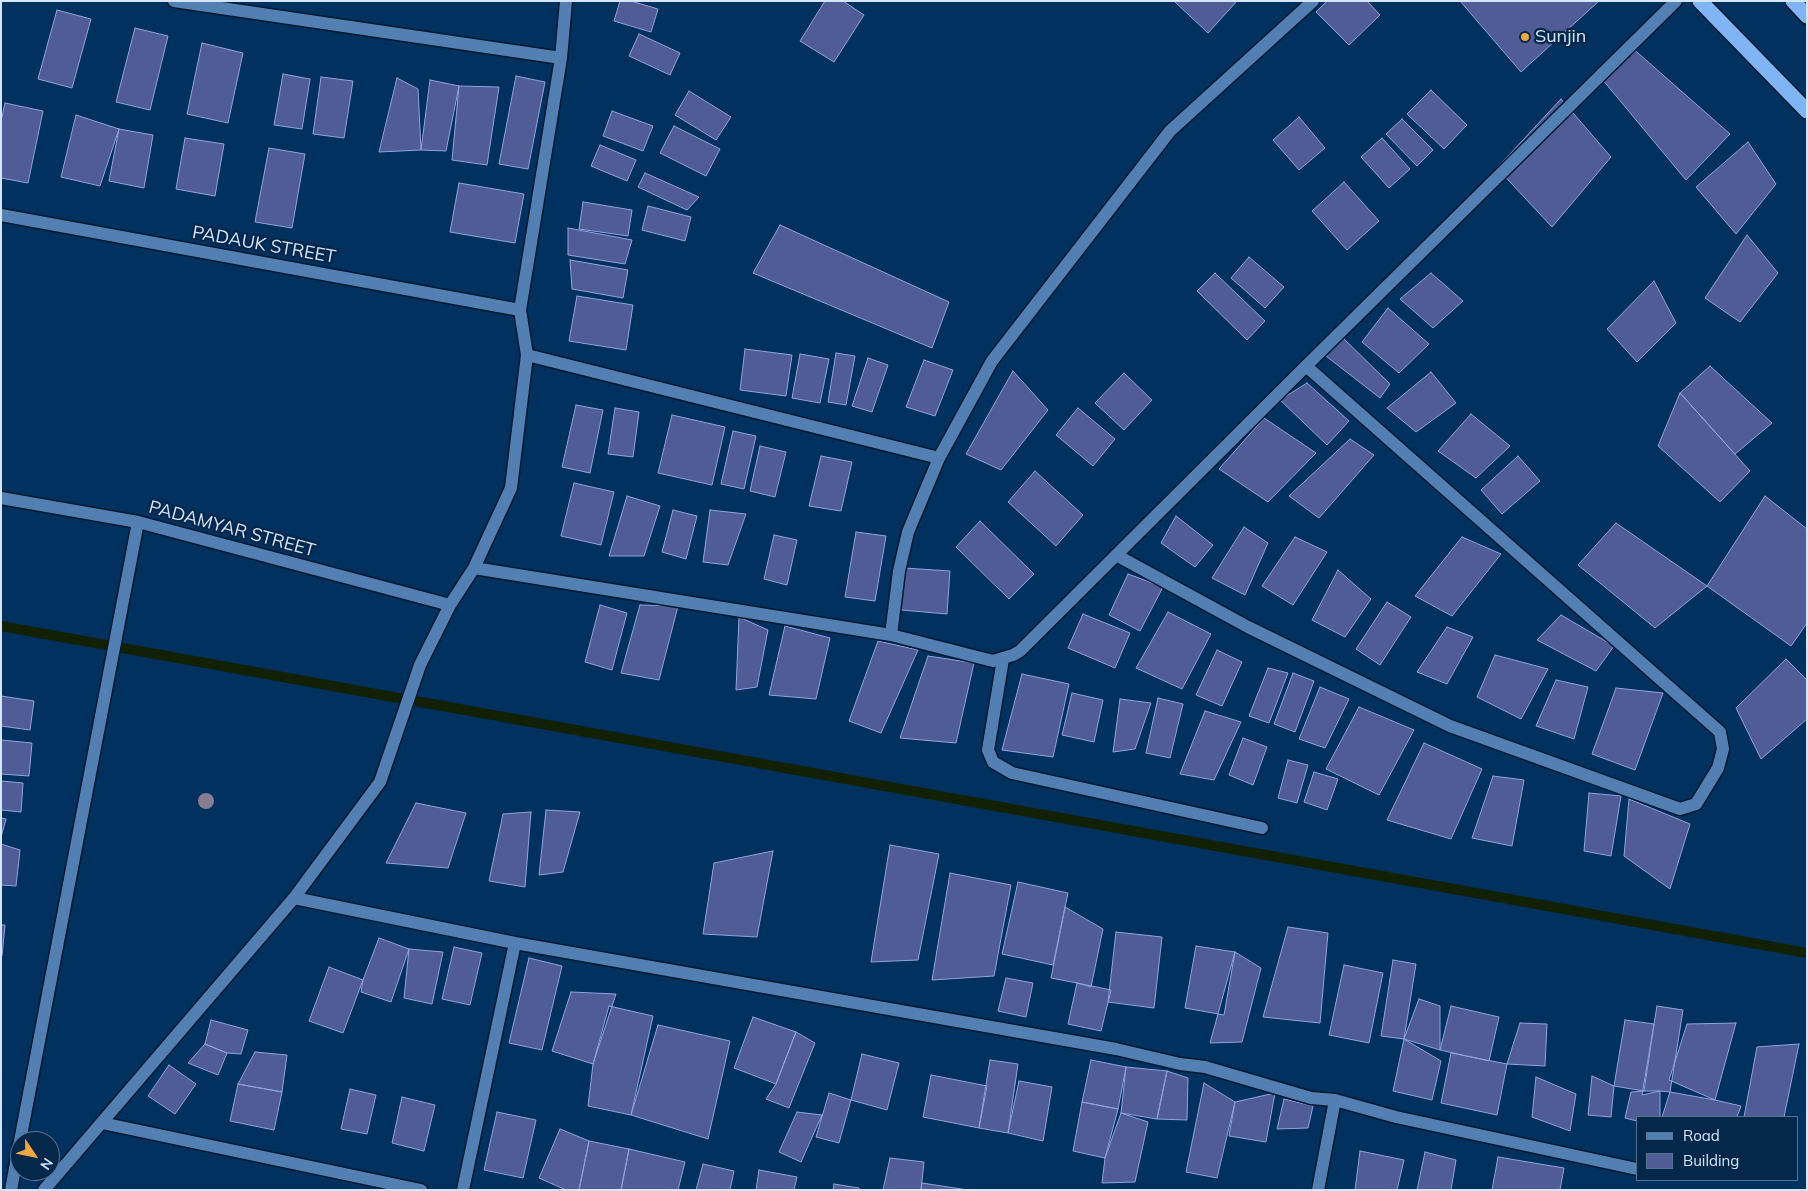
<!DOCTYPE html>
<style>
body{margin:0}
#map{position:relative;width:1808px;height:1191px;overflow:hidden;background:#01315e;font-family:Mulish,sans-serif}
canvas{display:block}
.frame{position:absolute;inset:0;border:2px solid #d3e6fd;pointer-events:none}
.legend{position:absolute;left:1636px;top:1116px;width:162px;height:65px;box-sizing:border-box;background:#05274a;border:1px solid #577392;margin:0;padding:6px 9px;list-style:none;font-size:15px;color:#d3e6fd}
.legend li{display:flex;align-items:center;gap:10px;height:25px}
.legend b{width:25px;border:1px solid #577392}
.north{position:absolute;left:10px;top:1131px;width:50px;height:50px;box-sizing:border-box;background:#05274a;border:1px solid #577392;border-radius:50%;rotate:124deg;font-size:14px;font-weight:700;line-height:20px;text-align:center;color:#d3e6fd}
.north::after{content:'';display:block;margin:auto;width:18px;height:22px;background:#efa73e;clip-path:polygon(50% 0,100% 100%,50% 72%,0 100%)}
</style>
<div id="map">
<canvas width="1808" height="1191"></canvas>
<div class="frame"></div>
<ul class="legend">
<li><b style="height:6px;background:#5280b3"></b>Road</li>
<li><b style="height:14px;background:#4f5c96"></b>Building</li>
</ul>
<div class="north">N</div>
</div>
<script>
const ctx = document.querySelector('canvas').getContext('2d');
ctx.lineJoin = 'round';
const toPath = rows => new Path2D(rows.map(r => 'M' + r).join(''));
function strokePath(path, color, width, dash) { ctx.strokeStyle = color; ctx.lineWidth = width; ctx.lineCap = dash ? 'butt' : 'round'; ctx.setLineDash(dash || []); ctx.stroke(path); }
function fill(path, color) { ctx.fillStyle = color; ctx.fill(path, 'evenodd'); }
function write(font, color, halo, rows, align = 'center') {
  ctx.font = font + ' Mulish,sans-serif'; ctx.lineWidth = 4.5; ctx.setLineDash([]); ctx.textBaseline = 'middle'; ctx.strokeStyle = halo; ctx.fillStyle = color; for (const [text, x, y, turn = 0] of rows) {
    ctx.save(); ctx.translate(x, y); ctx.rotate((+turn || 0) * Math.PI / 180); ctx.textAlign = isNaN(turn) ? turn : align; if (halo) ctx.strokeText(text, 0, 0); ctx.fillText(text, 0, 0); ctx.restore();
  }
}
strokePath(toPath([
 [1,626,1807,953]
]), '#122105', 10);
const building = toPath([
 [620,1,631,1,658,9,651,32,614,21,620,1],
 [825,1,843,1,864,15,834,62,800,41,825,1],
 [1174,1,1237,1,1208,33,1174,1],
 [1327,1,1367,1,1380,15,1349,45,1316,12,1327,1],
 [1460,1,1599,1,1521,72,1460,1],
 [57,10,91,19,72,88,38,79,57,10],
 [135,28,168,36,150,110,116,102,135,28],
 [639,34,680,53,670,75,629,56,639,34],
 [202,43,243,53,228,123,187,114,202,43],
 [1630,46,1730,134,1686,180,1597,73,1630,46],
 [283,74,310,79,302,129,274,125,283,74],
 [516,76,545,82,528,169,499,164,516,76],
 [321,77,353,81,344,138,313,134,321,77],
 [397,78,418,89,421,150,379,152,397,78],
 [430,80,459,86,446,151,421,150,430,80],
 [459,86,499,87,487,165,452,160,459,86],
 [1431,90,1467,125,1444,149,1407,114,1431,90],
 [689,91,731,117,716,140,675,115,689,91],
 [1561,99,1611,157,1552,227,1497,168,1561,99],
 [5,103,43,111,28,183,1,178,1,121,5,103],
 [612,111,653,126,643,151,603,136,612,111],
 [76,115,119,129,100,186,61,177,76,115],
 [1299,117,1325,148,1299,170,1273,140,1299,117],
 [1402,119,1433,150,1417,166,1386,134,1402,119],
 [674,126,720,149,706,176,660,153,674,126],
 [119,129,153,135,144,188,109,181,119,129],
 [185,138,224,144,215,196,176,189,185,138],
 [1382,138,1410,169,1389,188,1361,157,1382,138],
 [1748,142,1776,184,1736,234,1696,187,1748,142],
 [600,145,636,160,627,181,591,166,600,145],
 [269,148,305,154,292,228,255,222,269,148],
 [645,173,699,197,687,210,638,187,645,173],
 [1344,182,1379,221,1347,250,1312,211,1344,182],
 [459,183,524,194,515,243,450,232,459,183],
 [583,202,632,210,628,236,579,229,583,202],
 [648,206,691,217,685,241,642,230,648,206],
 [780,225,949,302,932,348,753,273,780,225],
 [568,228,632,240,625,264,568,255,568,228],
 [1747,235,1778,273,1740,322,1705,298,1747,235],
 [1249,257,1284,287,1265,308,1231,278,1249,257],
 [570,260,628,270,623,298,572,289,570,260],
 [1215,273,1265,321,1247,340,1197,291,1215,273],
 [1431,273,1463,301,1433,328,1400,299,1431,273],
 [1654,281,1676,323,1637,362,1607,329,1654,281],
 [577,296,633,305,626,350,569,341,577,296],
 [1388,308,1429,344,1399,373,1362,342,1388,308],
 [1340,335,1390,384,1380,398,1326,356,1340,335],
 [745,349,792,355,786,396,740,390,745,349],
 [836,353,855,356,846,405,828,402,836,353],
 [800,354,829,359,820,403,792,398,800,354],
 [868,358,888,365,872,412,852,406,868,358],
 [924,360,953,370,935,416,906,407,924,360],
 [1710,366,1772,423,1735,454,1680,393,1710,366],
 [1013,371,1048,410,1001,470,966,454,1013,371],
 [1431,372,1456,403,1416,432,1387,408,1431,372],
 [1124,373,1152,400,1124,430,1095,403,1124,373],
 [1307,383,1349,421,1327,445,1280,400,1307,383],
 [1680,393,1750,471,1720,502,1658,446,1680,393],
 [576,405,603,410,590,473,562,467,576,405],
 [615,408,639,412,633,457,608,454,615,408],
 [1078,408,1115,439,1093,466,1056,435,1078,408],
 [1471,414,1510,446,1476,478,1438,451,1471,414],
 [672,415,725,427,712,485,658,473,672,415],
 [1264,418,1316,453,1268,502,1219,469,1264,418],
 [733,431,756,436,744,489,721,484,733,431],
 [1350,439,1374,455,1319,518,1289,496,1350,439],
 [760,446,786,452,775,497,750,491,760,446],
 [821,456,852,462,841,511,809,506,821,456],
 [1518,456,1540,481,1502,514,1481,490,1518,456],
 [1035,471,1083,515,1056,546,1008,502,1035,471],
 [574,483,614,492,601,545,561,536,574,483],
 [627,496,660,506,644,556,609,556,627,496],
 [1765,496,1807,529,1807,623,1791,646,1707,586,1765,496],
 [673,510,697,516,686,559,662,552,673,510],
 [710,510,746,514,728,565,703,562,710,510],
 [1176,516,1213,545,1195,567,1161,543,1176,516],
 [980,521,1034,574,1009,599,956,547,980,521],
 [1616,523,1707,586,1655,628,1578,565,1616,523],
 [1244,527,1268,543,1245,595,1212,578,1244,527],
 [856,532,886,536,875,601,845,597,856,532],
 [774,535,797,540,787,585,764,579,774,535],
 [1295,537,1327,552,1293,605,1262,586,1295,537],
 [1462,537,1501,554,1452,616,1415,596,1462,537],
 [904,568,950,571,947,614,901,610,904,568],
 [1338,570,1371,599,1345,637,1312,620,1338,570],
 [1128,574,1163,587,1140,631,1109,615,1128,574],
 [1387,602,1411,617,1380,665,1356,649,1387,602],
 [600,605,627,613,612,670,585,662,600,605],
 [640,605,678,606,659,680,621,673,640,605],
 [1168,612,1211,634,1182,689,1136,668,1168,612],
 [1083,614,1130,633,1115,668,1068,648,1083,614],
 [1561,615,1614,646,1596,671,1537,640,1561,615],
 [739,617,768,630,757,687,736,690,739,617],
 [785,626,830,638,816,699,769,695,785,626],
 [1447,627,1473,637,1447,684,1417,672,1447,627],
 [878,641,918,650,881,733,849,721,878,641],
 [1217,650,1242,662,1222,706,1196,695,1217,650],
 [1495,655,1548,669,1521,719,1477,697,1495,655],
 [928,656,974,663,956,743,900,738,928,656],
 [1786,659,1807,680,1807,719,1761,759,1736,708,1786,659],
 [1268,668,1288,673,1269,723,1249,716,1268,668],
 [1293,673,1314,681,1295,732,1274,724,1293,673],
 [1022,674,1069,684,1053,757,1002,750,1022,674],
 [1556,680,1588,687,1574,739,1536,726,1556,680],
 [1320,687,1349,699,1325,748,1299,739,1320,687],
 [1616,688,1663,693,1635,770,1592,754,1616,688],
 [1072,693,1103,700,1094,742,1062,735,1072,693],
 [1,696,34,701,30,730,1,726,1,696],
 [1158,698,1183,704,1170,758,1146,753,1158,698],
 [1120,699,1151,703,1135,749,1113,752,1120,699],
 [1359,707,1414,730,1379,795,1326,769,1359,707],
 [1205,711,1241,722,1214,780,1180,774,1205,711],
 [1243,738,1267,747,1253,785,1229,775,1243,738],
 [1,740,32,743,29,776,1,774,1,740],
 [1424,743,1482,769,1451,839,1387,820,1424,743],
 [1288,760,1308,765,1297,803,1278,798,1288,760],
 [1314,772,1338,779,1327,810,1304,802,1314,772],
 [1493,776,1524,780,1512,846,1472,838,1493,776],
 [1,781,23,783,21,812,1,810,1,781],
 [1589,793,1621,796,1611,856,1584,851,1589,793],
 [1629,799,1690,824,1670,889,1624,856,1629,799],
 [416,803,466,813,448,868,386,863,416,803],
 [546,810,580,812,563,872,539,875,546,810],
 [531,812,525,887,489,881,503,814,531,812],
 [1,818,6,819,1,837,1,818],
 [1,844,20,850,16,886,1,885,1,844],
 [890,845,939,854,918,960,871,962,890,845],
 [773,851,757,937,703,934,714,863,773,851],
 [950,873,1011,885,994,976,932,980,950,873],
 [1018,882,1068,893,1053,965,1002,954,1018,882],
 [1065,907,1103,929,1091,987,1077,983,1051,978,1065,907],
 [1,925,5,925,2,956,1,956,1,925],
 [1288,927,1328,933,1320,1023,1263,1017,1288,927],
 [1116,932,1162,937,1154,1008,1108,1002,1116,932],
 [379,938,409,949,391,1002,361,992,363,980,379,938],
 [1196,946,1235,952,1224,1015,1185,1008,1196,946],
 [454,947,482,953,470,1005,442,999,454,947],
 [409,949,443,952,432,1004,404,998,409,949],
 [1235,952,1261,968,1242,1042,1210,1043,1235,952],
 [529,958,562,966,542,1050,509,1043,529,958],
 [1393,960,1416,964,1404,1039,1381,1036,1393,960],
 [1344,965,1383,973,1369,1043,1329,1035,1344,965],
 [329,967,363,980,343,1033,309,1021,329,967],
 [1006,978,1033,983,1026,1017,998,1011,1006,978],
 [1077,983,1111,990,1101,1031,1068,1024,1077,983],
 [571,992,616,994,593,1064,552,1051,571,992],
 [1419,999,1440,1006,1440,1050,1404,1039,1419,999],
 [609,1006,653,1016,631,1115,588,1106,593,1064,609,1006],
 [1451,1006,1499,1017,1489,1061,1440,1050,1451,1006],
 [1657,1006,1683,1010,1670,1092,1660,1091,1642,1095,1657,1006],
 [753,1017,796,1032,776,1084,734,1068,753,1017],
 [211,1020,248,1030,241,1054,227,1053,205,1044,211,1020],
 [1625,1020,1654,1024,1644,1091,1614,1086,1625,1020],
 [1520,1023,1547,1024,1545,1066,1507,1064,1520,1023],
 [1736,1023,1715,1100,1669,1080,1687,1024,1736,1023],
 [658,1025,730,1041,708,1139,631,1115,658,1025],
 [796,1032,815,1043,789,1108,766,1099,776,1084,796,1032],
 [1404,1039,1441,1061,1432,1100,1393,1091,1404,1039],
 [205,1044,227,1053,218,1075,188,1063,205,1044],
 [1799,1044,1784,1117,1744,1117,1757,1047,1799,1044],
 [255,1052,287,1055,282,1092,238,1084,255,1052],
 [1451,1053,1507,1064,1497,1115,1441,1103,1451,1053],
 [862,1054,899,1063,887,1110,851,1100,862,1054],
 [990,1060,1018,1064,1008,1133,979,1128,990,1060],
 [1091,1060,1126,1067,1118,1109,1082,1102,1091,1060],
 [169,1065,196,1084,175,1114,148,1096,169,1065],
 [1126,1067,1167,1071,1157,1119,1121,1113,1126,1067],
 [1167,1071,1188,1078,1187,1120,1157,1119,1167,1071],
 [931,1075,987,1086,979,1128,923,1117,931,1075],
 [1592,1076,1614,1086,1611,1117,1588,1115,1592,1076],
 [1536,1077,1576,1094,1570,1131,1532,1117,1536,1077],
 [1019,1081,1052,1087,1043,1141,1008,1133,1019,1081],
 [1204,1083,1235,1102,1217,1178,1186,1172,1204,1083],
 [238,1084,282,1092,274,1130,230,1121,238,1084],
 [350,1089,376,1095,367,1134,341,1129,350,1089],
 [1644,1091,1660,1091,1660,1117,1637,1117,1637,1121,1625,1118,1631,1092,1644,1091],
 [1670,1092,1715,1100,1741,1106,1737,1117,1662,1117,1670,1092],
 [829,1093,851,1100,839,1143,816,1137,829,1093],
 [1275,1093,1266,1142,1229,1136,1235,1102,1275,1093],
 [402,1097,435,1105,424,1151,392,1143,402,1097],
 [1284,1099,1313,1106,1308,1128,1277,1129,1284,1099],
 [1082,1102,1118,1109,1105,1158,1073,1151,1082,1102],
 [497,1112,536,1120,523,1178,484,1170,497,1112],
 [797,1112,822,1115,801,1162,779,1152,797,1112],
 [1121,1113,1148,1122,1135,1182,1102,1183,1105,1158,1121,1113],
 [560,1129,589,1141,579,1190,566,1190,539,1178,560,1129],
 [589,1141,629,1149,621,1190,579,1190,589,1141],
 [629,1149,685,1162,678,1190,621,1190,629,1149],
 [1360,1151,1404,1160,1397,1190,1355,1190,1360,1151],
 [1425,1152,1456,1160,1451,1190,1417,1190,1425,1152],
 [1498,1157,1564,1168,1560,1190,1492,1190,1498,1157],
 [890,1158,924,1162,921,1190,883,1190,890,1158],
 [703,1164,734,1171,730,1190,696,1190,703,1164],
 [759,1170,797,1177,794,1190,756,1190,759,1170],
 [922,1183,968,1190,921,1190,922,1183],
 [834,1184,859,1188,858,1190,833,1190,834,1184]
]);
fill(building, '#4f5c96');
strokePath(building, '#92a3e2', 1);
const street = toPath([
 [174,1,561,58],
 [1,215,520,310],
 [527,355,939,458],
 [1,498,138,522,450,605],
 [1116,555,1248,627,1450,726,1680,809,1696,804,1718,768,1723,749,1720,732,1306,366],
 [474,568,891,635,993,661,1013,655,1020,651,1306,366,1676,1],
 [891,635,899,571,908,532,939,458,992,361,1170,131,1313,1],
 [1003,659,988,750,993,762,1012,773,1262,828],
 [294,898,515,943,1116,1049,1180,1064,1205,1067,1311,1098,1335,1100,1396,1117,1637,1169],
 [102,1123,421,1190],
 [20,1141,138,522],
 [11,1190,20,1141],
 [44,1190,294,898,380,782,420,665,450,605,474,568,511,488,527,355,520,310,561,58,566,1],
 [463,1190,515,943],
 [1318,1190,1335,1100]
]);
const highway = toPath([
 [1700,1,1807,111],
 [1793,1,1807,16]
]);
strokePath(street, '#031931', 15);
strokePath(highway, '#031931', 18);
strokePath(street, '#5280b3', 12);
strokePath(highway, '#7fb5f4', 15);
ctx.fillStyle = '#887c93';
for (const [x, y] of [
 [206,801]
]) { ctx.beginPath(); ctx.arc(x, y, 8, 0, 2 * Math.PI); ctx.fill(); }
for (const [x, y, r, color] of [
 [1525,37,5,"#efa73e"]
]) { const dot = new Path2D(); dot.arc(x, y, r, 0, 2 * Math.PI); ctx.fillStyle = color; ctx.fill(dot); strokePath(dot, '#05274a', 2); }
write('18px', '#d3e6fd', '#05274a', [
 ["Sunjin",1535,37]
], 'left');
write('18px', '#d3e6fd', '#05274a', [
 ["PADAUK STREET",264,245,10],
 ["PADAMYAR STREET",232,529,15]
]);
</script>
